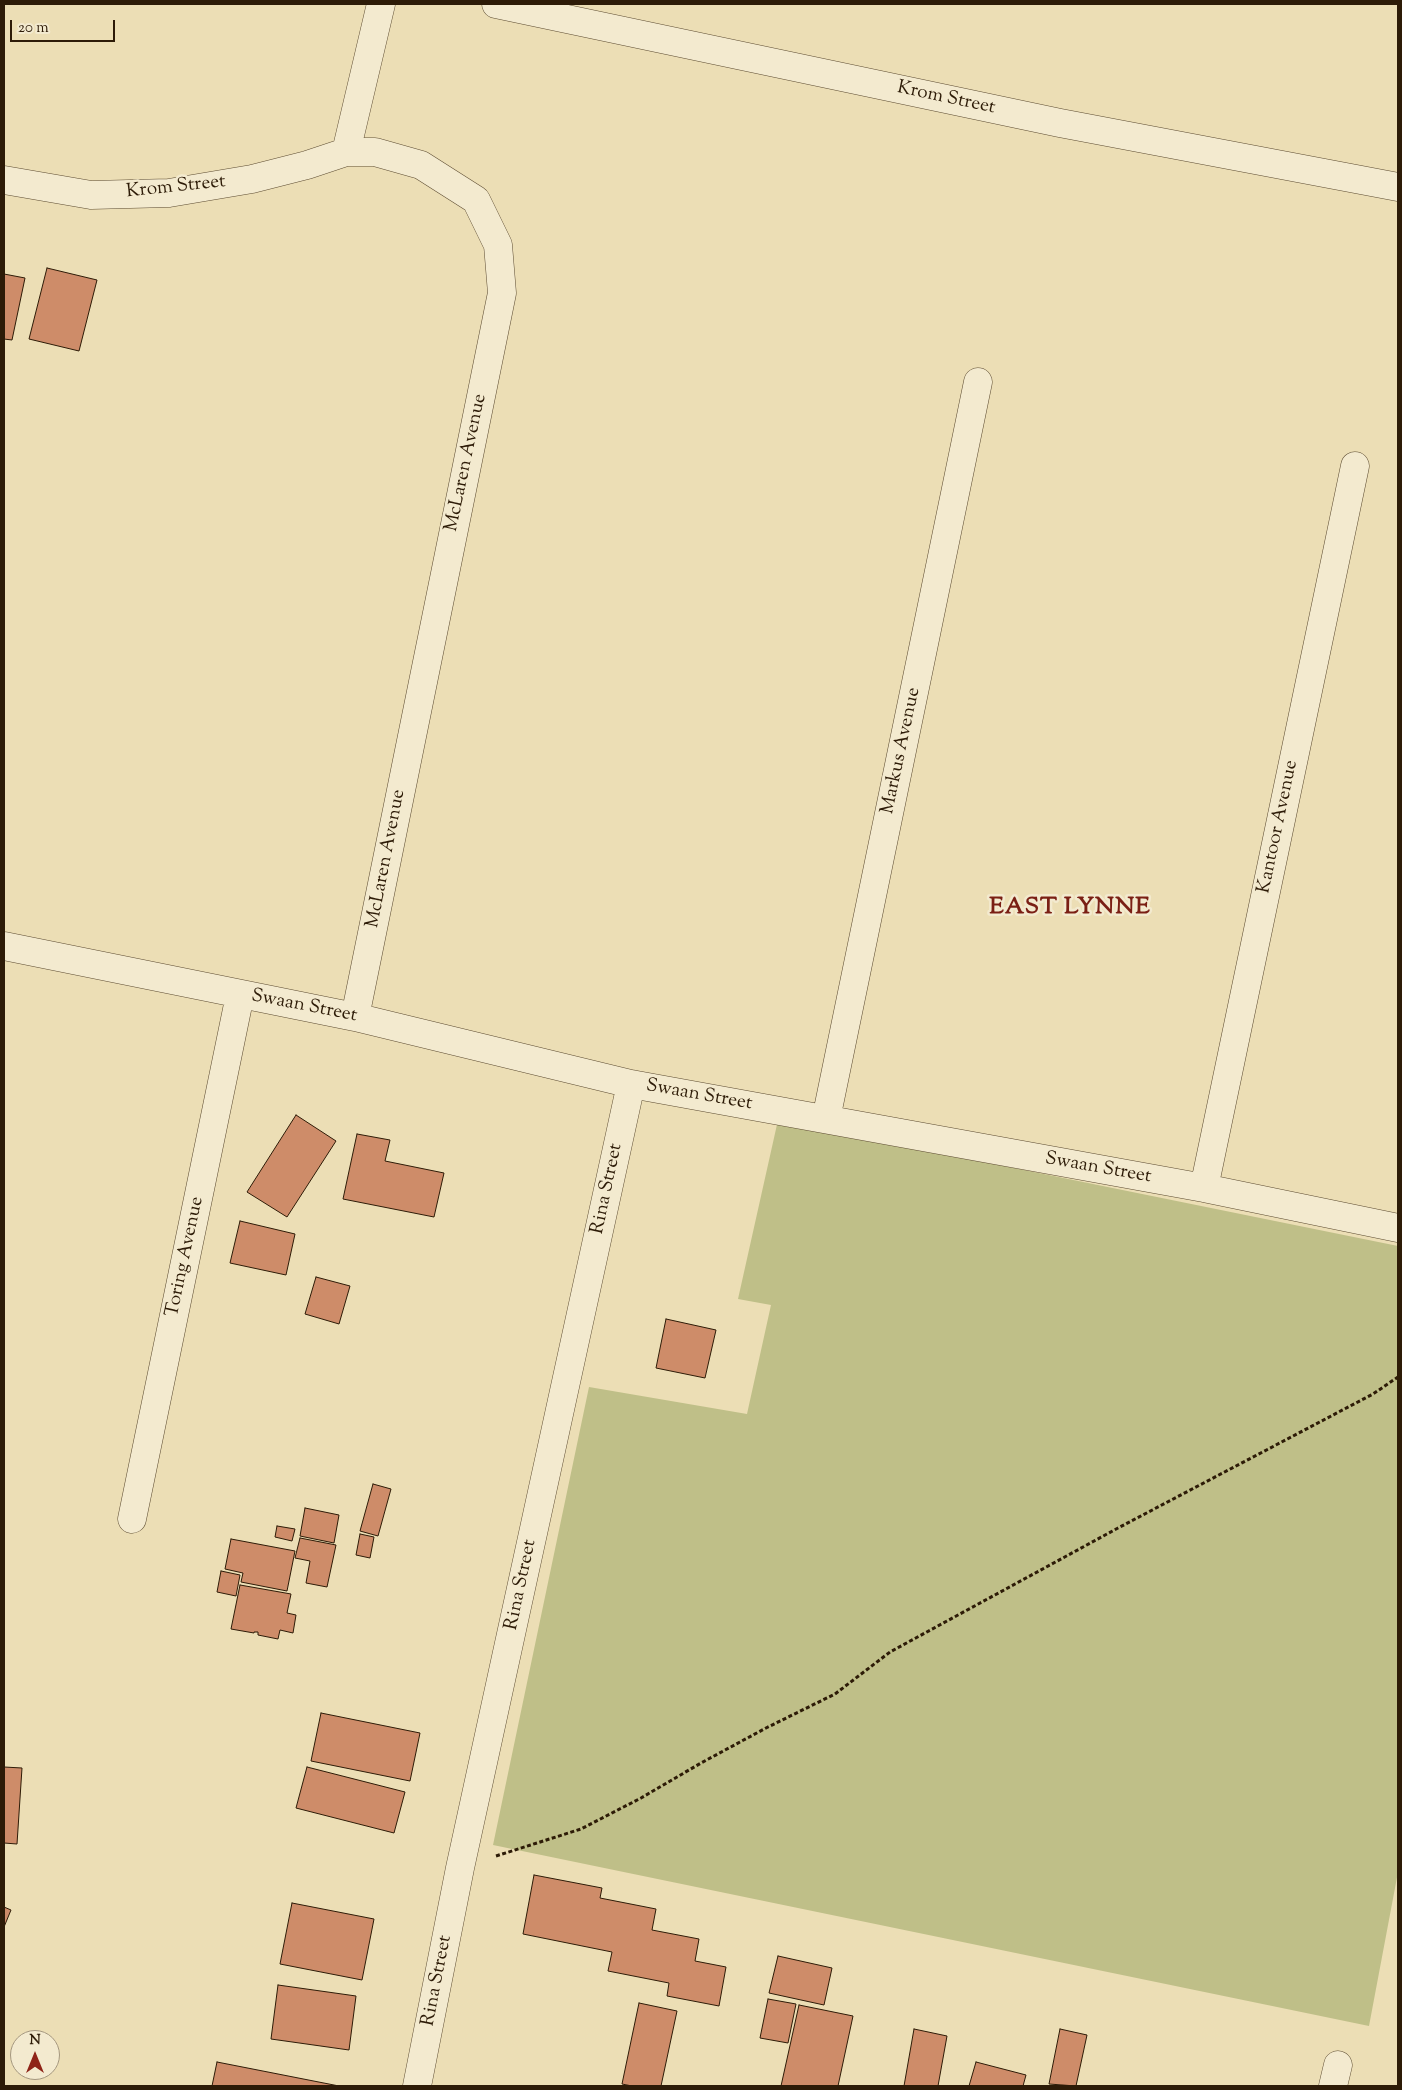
<!DOCTYPE html>
<style>
body{margin:0}
#map{position:relative;width:1402px;height:2090px;overflow:hidden;background:#ecdeb5;font-family:"Sorts Mill Goudy",serif}
canvas{display:block}
.frame{position:absolute;inset:0;border:5px solid #2d1b07;pointer-events:none}
.north{position:absolute;left:10px;top:2030px;width:50px;height:50px;box-sizing:border-box;background:#f3eacf;border:1px solid #a4977f;border-radius:50%;rotate:0deg;font-size:14px;font-weight:700;line-height:20px;text-align:center;color:#2d1b07}
.north::after{content:'';display:block;margin:auto;width:18px;height:22px;background:#8f2418;clip-path:polygon(50% 0,100% 100%,50% 72%,0 100%)}
.scale{position:absolute;left:10px;top:20px;width:105px;height:22px;box-sizing:border-box;border:2px solid #2d1b07;border-top:0;padding-left:6px;font-size:15px;line-height:18px;white-space:nowrap;color:#2d1b07;-webkit-text-stroke:4px #f3eacf;paint-order:stroke}
</style>
<div id="map">
<canvas width="1402" height="2090"></canvas>
<div class="frame"></div>
<div class="north">N</div>
<div class="scale">20 m</div>
</div>
<script>
const ctx = document.querySelector('canvas').getContext('2d');
ctx.lineJoin = 'round';
function fill(path, color) { ctx.fillStyle = color; ctx.fill(path, 'evenodd'); }
const toPath = rows => new Path2D(rows.map(r => 'M' + r).join(''));
function strokePath(path, color, width, dash) { ctx.strokeStyle = color; ctx.lineWidth = width; ctx.lineCap = dash ? 'butt' : 'round'; ctx.setLineDash(dash || []); ctx.stroke(path); }
function write(font, color, halo, rows, align = 'center') {
  ctx.font = font + ' "Sorts Mill Goudy",serif'; ctx.lineWidth = 5; ctx.setLineDash([]); ctx.textBaseline = 'middle'; ctx.strokeStyle = halo; ctx.fillStyle = color; for (const [text, x, y, turn = 0] of rows) {
    ctx.save(); ctx.translate(x, y); ctx.rotate((+turn || 0) * Math.PI / 180); ctx.textAlign = isNaN(turn) ? turn : align; if (halo) ctx.strokeText(text, 0, 0); ctx.fillText(text, 0, 0); ctx.restore();
  }
}
fill(toPath([
 [778,1120,1398,1246,1398,1872,1369,2026,493,1845,589,1387,747,1414,771,1305,738,1299]
]), '#bfbf88');
const building = toPath([
 [47,268,97,280,79,351,29,339,47,268],
 [4,274,25,278,12,340,4,339,4,274],
 [296,1115,336,1141,287,1217,247,1192,296,1115],
 [357,1134,390,1140,385,1161,444,1173,434,1217,343,1199,357,1134],
 [240,1221,295,1234,286,1275,230,1263,240,1221],
 [316,1277,350,1286,339,1324,305,1314,316,1277],
 [666,1319,716,1330,705,1378,656,1368,666,1319],
 [373,1484,391,1489,378,1536,360,1531,373,1484],
 [305,1508,339,1515,334,1543,300,1536,305,1508],
 [277,1526,295,1529,292,1541,275,1537,277,1526],
 [360,1534,374,1537,370,1558,356,1555,360,1534],
 [300,1538,336,1545,327,1587,306,1583,310,1561,295,1558,300,1538],
 [231,1539,295,1551,287,1591,241,1582,243,1573,225,1569,231,1539],
 [221,1571,240,1575,236,1596,217,1592,221,1571],
 [240,1585,291,1594,287,1613,296,1615,293,1633,280,1630,278,1639,258,1635,258,1632,254,1632,254,1633,231,1629,240,1585],
 [321,1713,420,1733,410,1781,311,1761,321,1713],
 [4,1767,22,1768,17,1844,4,1843,4,1767],
 [307,1767,405,1792,394,1833,296,1808,307,1767],
 [534,1875,602,1888,600,1898,656,1909,652,1930,699,1939,695,1961,726,1967,719,2006,667,1996,669,1983,608,1971,612,1952,523,1934,534,1875],
 [292,1903,374,1919,362,1980,280,1964,292,1903],
 [4,1907,11,1910,4,1927,4,1907],
 [778,1956,832,1968,824,2005,769,1993,778,1956],
 [278,1985,356,1996,349,2050,271,2039,278,1985],
 [768,1999,796,2004,788,2043,760,2038,768,1999],
 [639,2003,677,2011,661,2086,632,2086,622,2084,639,2003],
 [799,2005,853,2016,838,2086,781,2086,799,2005],
 [914,2029,947,2036,938,2086,904,2086,914,2029],
 [1060,2029,1087,2035,1076,2086,1049,2084,1060,2029],
 [217,2062,339,2086,212,2086,217,2062],
 [976,2062,1026,2075,1023,2086,969,2086,976,2062]
]);
fill(building, '#ce8c69');
strokePath(building, '#2d1b07', 1);
const minor = toPath([
 [496,4,1060,123,1398,187],
 [346,152,381,4],
 [4,180,91,195,169,193,252,179,307,165,346,152,375,152,421,165,476,200,498,245,502,293,355,1017],
 [4,946,355,1017,631,1084,1204,1188,1398,1228],
 [826,1119,978,382],
 [1204,1188,1355,466],
 [132,1519,240,995],
 [417,2086,460,1868,631,1084],
 [1333,2086,1338,2065]
]);
strokePath(minor, '#5d4c32', 29);
strokePath(toPath([
 [496,1856,581,1829,641,1798,701,1763,766,1728,835,1694,890,1652,1118,1528,1373,1394,1398,1377]
]), '#2d1b07', 3, [4, 2.5]);
strokePath(minor, '#f3eacf', 28);
write('19px', '#2d1b07', '#f3eacf', [
 ["Krom Street",946,99,12],
 ["Krom Street",176,188,-6],
 ["McLaren Avenue",467,463,-78],
 ["Markus Avenue",902,751,-78],
 ["Kantoor Avenue",1279,827,-78],
 ["McLaren Avenue",387,859,-79],
 ["Swaan Street",304,1007,11],
 ["Swaan Street",699,1096,10],
 ["Swaan Street",1098,1169,10],
 ["Rina Street",608,1189,-78],
 ["Toring Avenue",186,1257,-78],
 ["Rina Street",522,1585,-78],
 ["Rina Street",438,1981,-79]
]);
ctx.letterSpacing = '1px';
write('bold 24px', '#7a1f14', '#f3eacf', [
 ["EAST LYNNE",1070,909]
]);
ctx.letterSpacing = '0px';
</script>
